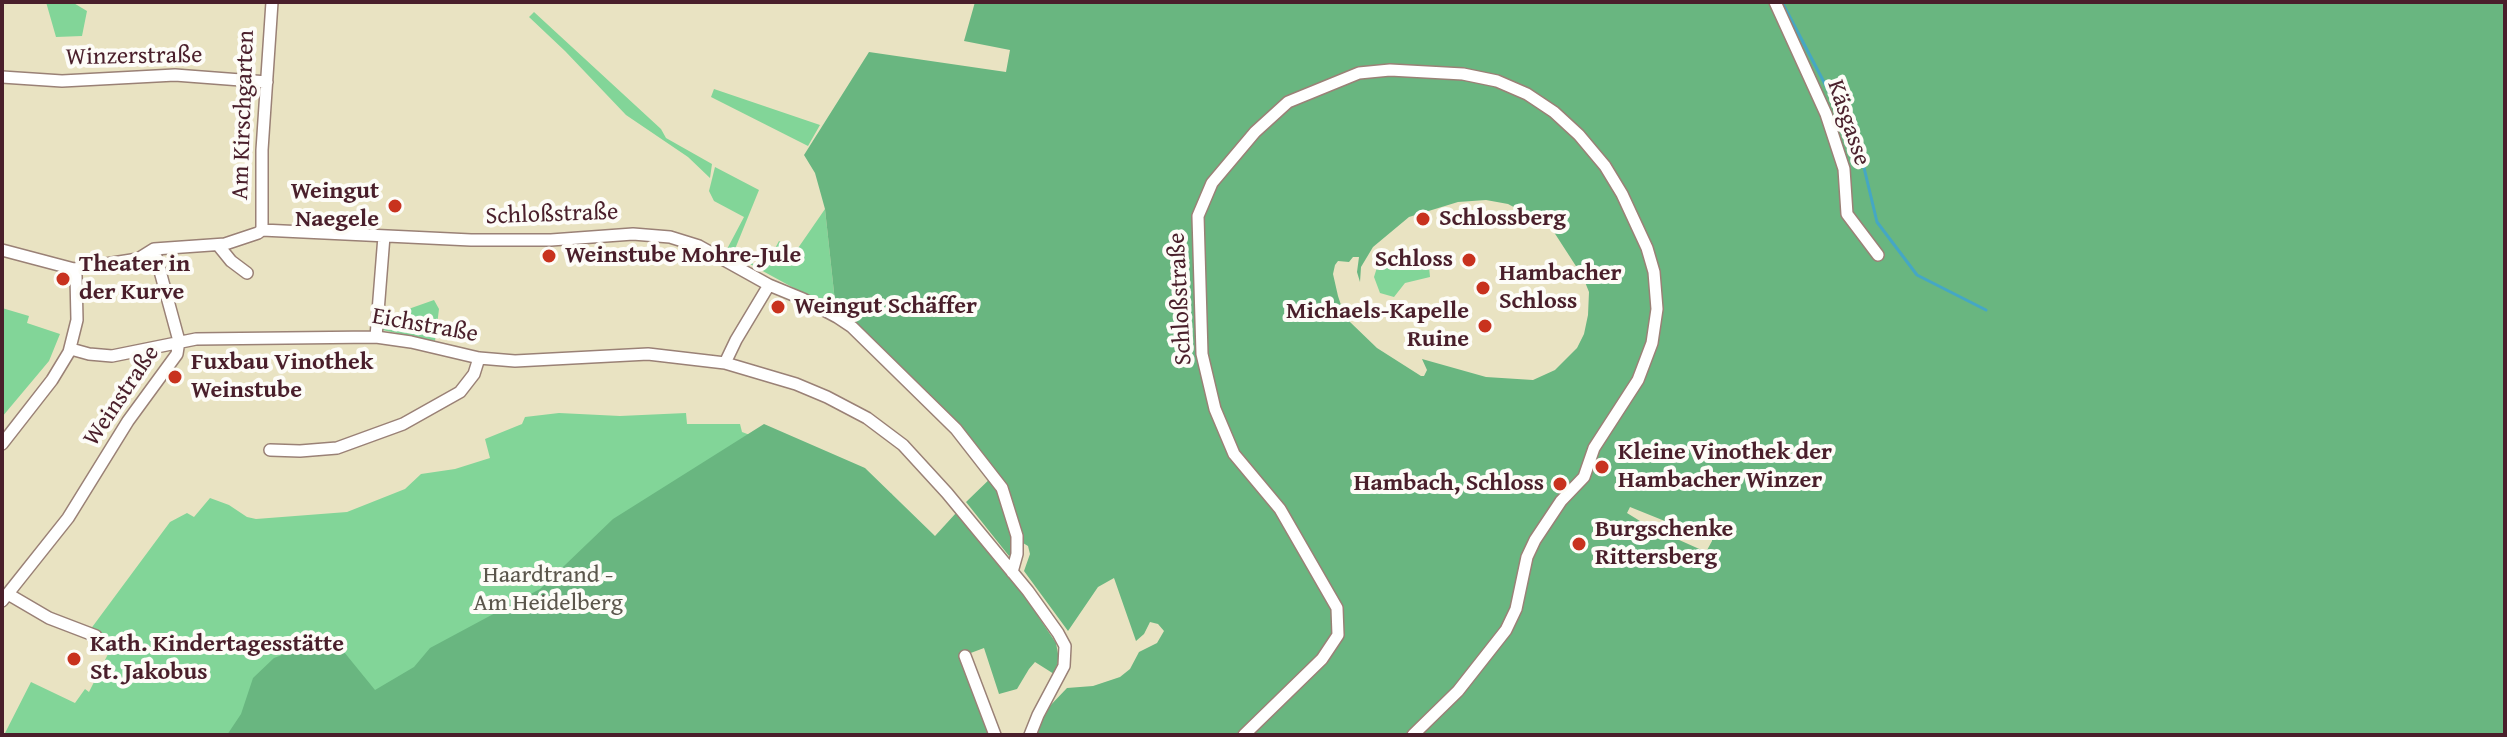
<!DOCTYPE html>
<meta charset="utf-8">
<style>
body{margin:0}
#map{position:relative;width:2507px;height:737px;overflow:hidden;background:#e9e3c2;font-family:"Gentium Book Plus",serif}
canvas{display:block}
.frame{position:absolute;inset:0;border:4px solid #4a1f2b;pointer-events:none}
</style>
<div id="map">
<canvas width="2507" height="737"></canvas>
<div class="frame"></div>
</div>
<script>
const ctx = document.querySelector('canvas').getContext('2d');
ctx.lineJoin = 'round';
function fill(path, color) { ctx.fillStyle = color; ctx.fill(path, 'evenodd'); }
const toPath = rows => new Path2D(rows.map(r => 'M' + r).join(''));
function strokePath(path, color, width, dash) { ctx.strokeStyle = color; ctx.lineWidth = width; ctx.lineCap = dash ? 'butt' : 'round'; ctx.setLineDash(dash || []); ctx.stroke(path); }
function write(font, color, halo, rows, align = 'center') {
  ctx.font = font + ' "Gentium Book Plus",serif'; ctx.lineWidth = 8; ctx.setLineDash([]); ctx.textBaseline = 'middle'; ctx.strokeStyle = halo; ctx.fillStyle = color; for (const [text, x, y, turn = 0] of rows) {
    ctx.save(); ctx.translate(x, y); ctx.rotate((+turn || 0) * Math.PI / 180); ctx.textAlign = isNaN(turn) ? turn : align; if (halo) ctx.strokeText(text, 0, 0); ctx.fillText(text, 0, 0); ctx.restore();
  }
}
fill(toPath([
 [46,2,72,2,87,11,82,36,56,37],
 [534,12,661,129,666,138,712,164,710,178,688,157,626,115,565,51,529,17],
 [714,89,820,125,808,146,711,97],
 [715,167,759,190,733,254,764,269,779,241,796,251,825,209,836,311,726,251,744,217,714,201,709,191],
 [1419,255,1420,263,1429,266,1430,277,1405,283,1394,297,1380,293,1374,277,1380,258],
 [434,300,439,309,435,341,382,330,383,318],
 [2,308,29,316,27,323,60,334,49,361,2,417],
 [559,413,620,416,686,413,687,424,740,424,742,432,835,467,892,494,893,502,615,735,4,735,31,682,75,703,85,689,89,692,115,640,90,630,170,522,187,513,194,517,210,498,229,505,247,517,256,519,347,512,405,489,421,474,455,469,490,458,485,439,522,424,525,417]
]), '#82d598');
fill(toPath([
 [975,2,2505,2,2505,735,1037,735,1046,710,1067,688,1093,686,1120,677,1130,669,1139,652,1157,643,1164,631,1158,624,1150,622,1144,634,1136,641,1114,578,1098,587,1068,631,1024,571,1030,554,1028,546,1023,543,1009,556,966,502,997,472,960,427,836,311,825,209,815,173,804,155,869,52,1006,72,1010,50,964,41],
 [1486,200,1508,204,1550,226,1583,277,1589,292,1588,315,1584,334,1577,348,1555,370,1533,380,1486,377,1422,359,1427,370,1424,376,1421,376,1377,348,1350,322,1343,311,1338,296,1333,274,1335,265,1338,261,1349,262,1353,257,1359,257,1357,272,1360,282,1361,267,1373,247,1409,217,1458,202],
 [1630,507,1712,540,1712,541,1706,552,1648,526,1627,513],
 [764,424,865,468,935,536,956,513,1024,595,1056,643,1059,659,1054,674,1035,662,1029,669,1017,689,999,694,984,648,960,657,991,735,227,735,241,714,253,678,274,658,331,636,375,690,414,667,430,648,540,589,613,519]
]), '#69b680');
strokePath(toPath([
 [1782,2,1860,151,1877,222,1917,275,1986,310]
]), '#45a7c4', 3);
const minor = toPath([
 [1775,2,1826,114,1844,169,1847,214,1878,255],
 [2,77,62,81,175,75,267,82],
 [262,230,262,150,272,2],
 [218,245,231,261,247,273],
 [154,249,225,244,258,233,262,230,471,240,551,240,633,234,670,237,699,246,769,285,803,299,837,317,852,327,956,429,1002,488,1017,536,1017,554,1012,572],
 [2,250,74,269,138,259,154,249],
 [376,337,384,236],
 [71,349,89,354,112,356,196,339,376,337,411,342,479,358,515,361,648,354,725,363,796,384,827,397,867,418,903,445,947,493,1028,591,1058,633,1065,646,1064,666,1038,715,1030,735],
 [725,363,736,340,769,285],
 [2,444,52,380,69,352,77,320,76,276,74,269],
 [270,450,300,451,337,448,403,424,460,392,474,374,479,358],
 [8,594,49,618,96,636],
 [2,601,68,518,128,421,177,354,179,341,154,249],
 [965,656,995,735],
 [1244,735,1322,659,1338,635,1337,608,1280,509,1234,454,1215,409,1202,354,1198,216,1212,183,1255,132,1288,102,1359,73,1390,70,1463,74,1497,81,1527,94,1554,112,1579,135,1605,166,1622,194,1647,248,1654,272,1657,309,1652,343,1638,380,1594,448,1584,477,1561,501,1535,540,1527,557,1516,609,1506,630,1458,691,1413,735]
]);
strokePath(minor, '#9a8176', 14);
strokePath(minor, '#fff', 11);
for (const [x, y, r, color] of [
 [395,206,8,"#c8321e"],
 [1423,219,8,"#c8321e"],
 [549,256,8,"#c8321e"],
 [1469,260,8,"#c8321e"],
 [63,279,8,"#c8321e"],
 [1483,288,8,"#c8321e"],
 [778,307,8,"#c8321e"],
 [1485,326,8,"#c8321e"],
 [175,377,8,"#c8321e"],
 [1602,467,8,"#c8321e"],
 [1560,484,8,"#c8321e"],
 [1579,544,8,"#c8321e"],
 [74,659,8,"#c8321e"]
]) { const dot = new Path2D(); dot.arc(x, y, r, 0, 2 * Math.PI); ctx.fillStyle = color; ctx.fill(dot); strokePath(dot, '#fdfcf7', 3); }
write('24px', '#4a1f2b', '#fdfcf7', [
 ["Winzerstraße",134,57,-1],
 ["Am Kirschgarten",244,115,-88],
 ["Käsgasse",1848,123,71],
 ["Schloßstraße",552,215,-2],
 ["Schloßstraße",1181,299,-93],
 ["Eichstraße",425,326,10],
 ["Weinstraße",122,396,-56]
]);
write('bold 24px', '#4a1f2b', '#fdfcf7', [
 ["Weingut",379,192,"right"],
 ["Naegele",379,220,"right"],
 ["Schlossberg",1439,219],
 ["Weinstube Mohre-Jule",565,256],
 ["Schloss",1453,260,"right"],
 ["Theater in",79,265],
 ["der Kurve",79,293],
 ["Hambacher",1499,274],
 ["Schloss",1499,302],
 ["Weingut Schäffer",794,307],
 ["Michaels-Kapelle",1469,312,"right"],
 ["Ruine",1469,340,"right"],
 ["Fuxbau Vinothek",191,363],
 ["Weinstube",191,391],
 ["Kleine Vinothek der",1618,453],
 ["Hambacher Winzer",1618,481],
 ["Hambach, Schloss",1544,484,"right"],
 ["Burgschenke",1595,530],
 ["Rittersberg",1595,558],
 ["Kath. Kindertagesstätte",90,645],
 ["St. Jakobus",90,673]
], 'left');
write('24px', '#5b564c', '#fdfcf7', [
 ["Haardtrand -",548,576],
 ["Am Heidelberg",548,604]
]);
</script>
